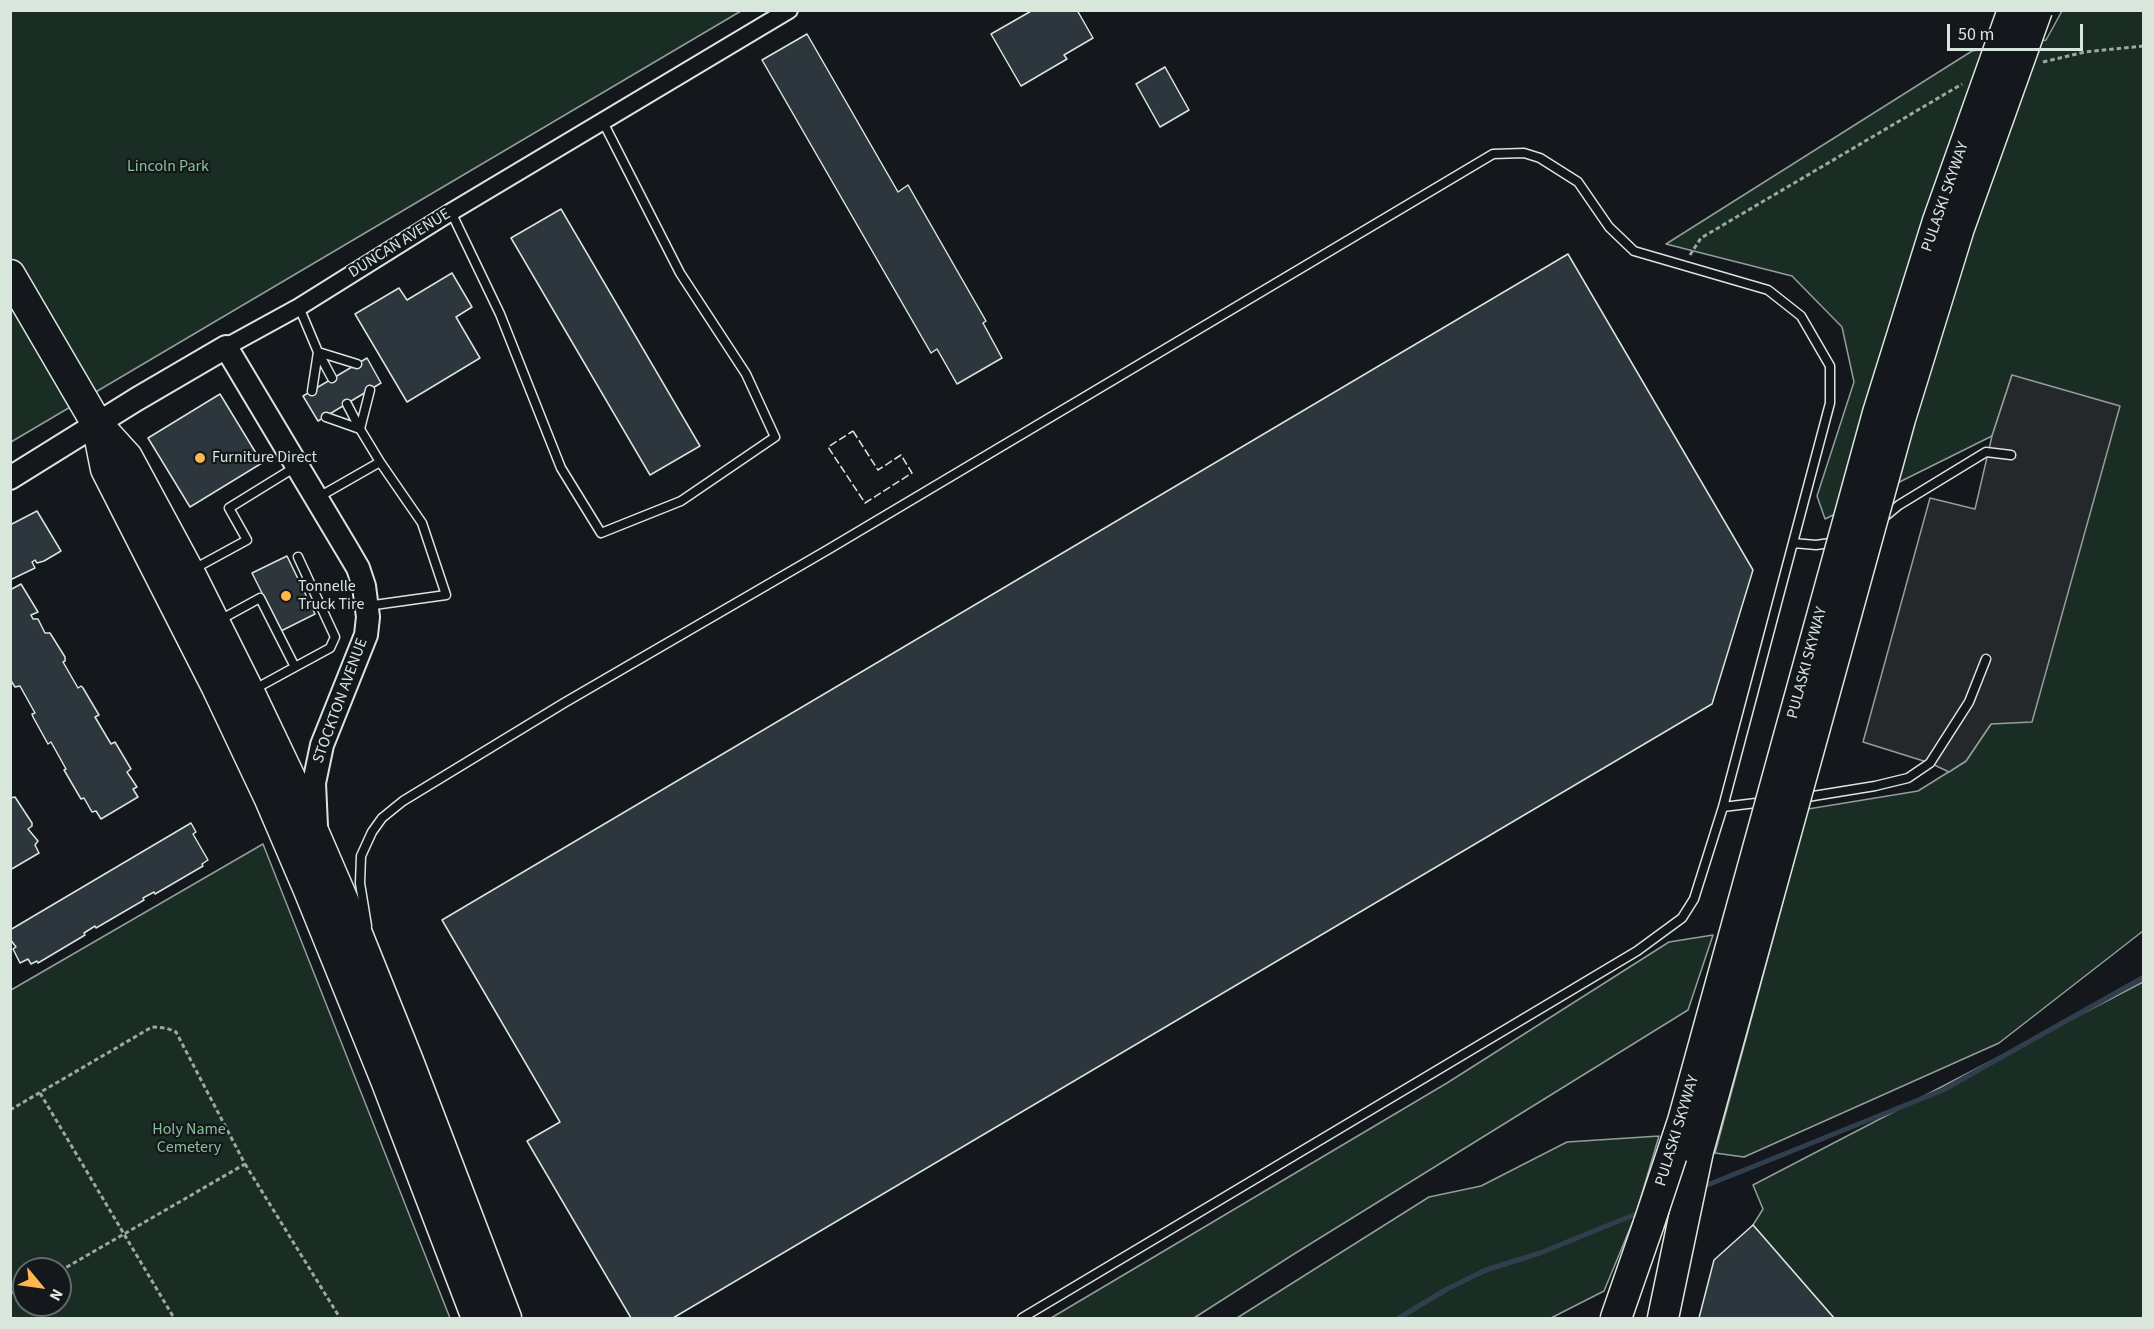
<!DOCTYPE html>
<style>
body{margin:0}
#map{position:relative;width:2154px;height:1329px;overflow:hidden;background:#14181c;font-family:"Source Sans 3",sans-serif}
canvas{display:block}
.frame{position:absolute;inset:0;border:12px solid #d8e6dc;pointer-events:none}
.north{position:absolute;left:12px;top:1257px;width:60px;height:60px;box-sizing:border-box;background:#14181c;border:2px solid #626a69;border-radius:50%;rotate:119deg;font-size:16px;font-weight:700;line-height:24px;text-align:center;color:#d8e6dc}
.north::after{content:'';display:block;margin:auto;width:21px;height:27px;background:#ffb74d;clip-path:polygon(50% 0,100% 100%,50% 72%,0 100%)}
.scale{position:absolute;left:1947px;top:24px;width:136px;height:27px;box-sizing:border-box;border:3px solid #d8e6dc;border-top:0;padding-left:8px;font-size:18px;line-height:21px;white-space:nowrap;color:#d8e6dc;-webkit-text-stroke:4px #14181c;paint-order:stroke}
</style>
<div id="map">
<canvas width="2154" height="1329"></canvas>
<div class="frame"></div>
<div class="north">N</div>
<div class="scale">50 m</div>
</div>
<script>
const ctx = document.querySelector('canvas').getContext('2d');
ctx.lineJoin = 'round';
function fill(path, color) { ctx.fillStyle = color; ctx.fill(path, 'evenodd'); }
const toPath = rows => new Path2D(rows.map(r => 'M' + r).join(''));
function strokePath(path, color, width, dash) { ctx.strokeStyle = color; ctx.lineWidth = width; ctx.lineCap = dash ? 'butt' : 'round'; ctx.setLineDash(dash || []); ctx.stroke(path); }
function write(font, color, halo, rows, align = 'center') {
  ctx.font = font + ' "Source Sans 3",sans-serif'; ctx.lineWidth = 4.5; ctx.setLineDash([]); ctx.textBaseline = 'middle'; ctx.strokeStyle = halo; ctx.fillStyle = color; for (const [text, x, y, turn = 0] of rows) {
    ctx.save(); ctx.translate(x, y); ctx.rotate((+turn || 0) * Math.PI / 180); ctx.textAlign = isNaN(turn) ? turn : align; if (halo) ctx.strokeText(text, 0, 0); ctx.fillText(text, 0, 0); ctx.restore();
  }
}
const green = toPath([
 [11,10,741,11,11,442,11,10],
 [2062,11,2143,11,2143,931,1999,1043,1744,1157,1715,1153,1808,809,1918,791,1966,761,1991,724,2012,375,1992,436,1825,519,1817,496,1854,382,1842,327,1792,276,1666,244,1972,51,2046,40,2062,11],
 [263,844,450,1318,11,1318,11,990,263,844],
 [24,1269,60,1269,60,1305,24,1305,24,1269],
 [1713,935,1688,1010,1294,1254,1194,1318,1051,1318,1447,1083,1669,942,1713,935],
 [2143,982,2143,1318,1834,1318,1753,1225,1763,1209,1753,1185,2143,982],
 [1659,1136,1636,1214,1604,1291,1551,1318,1237,1318,1429,1197,1481,1186,1567,1142,1659,1136]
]);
fill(green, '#1a2d24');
strokePath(green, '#939e99', 1.5);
const parking = toPath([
 [2012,375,2120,406,2032,722,1991,724,1966,761,1949,772,1930,763,1863,742,1930,498,1975,509,1992,436,2012,375]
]);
fill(parking, '#24282b');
strokePath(parking, '#939e99', 1.5);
strokePath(toPath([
 [1700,1188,1943,1090,2144,977],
 [1399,1318,1447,1289,1486,1270,1540,1253,1641,1212]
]), '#2f3f4d', 5);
const building = toPath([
 [1033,10,1077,10,1093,38,1064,55,1067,59,1021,86,991,34,1033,10],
 [807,34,898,192,908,185,986,321,983,323,1002,358,957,384,937,349,931,353,762,60,807,34],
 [1165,67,1189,110,1160,127,1136,84,1165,67],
 [561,209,700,446,650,475,511,238,561,209],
 [1568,254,1753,570,1712,704,673,1318,631,1318,527,1141,560,1122,442,920,1568,254],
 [452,273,472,307,456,317,480,358,407,402,355,314,399,288,407,300,452,273],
 [367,358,381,383,318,421,303,396,367,358],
 [220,394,262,463,190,507,148,438,220,394],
 [37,511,61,551,44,561,37,563,35,560,32,562,35,568,10,580,10,525,37,511],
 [287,556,315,614,281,631,252,573,287,556],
 [21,584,38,612,31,615,33,619,38,619,45,633,50,633,65,657,65,661,63,662,78,688,81,686,83,688,99,715,95,717,111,744,115,742,131,769,127,772,137,787,133,789,138,797,101,819,96,811,92,812,84,798,81,799,64,770,66,769,51,742,48,744,33,717,32,714,35,713,20,686,15,687,10,679,10,590,21,584],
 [15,797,32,823,32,826,28,829,38,841,35,845,39,853,10,870,10,798,15,797],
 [191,823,196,832,193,834,208,860,202,864,203,866,155,894,154,892,143,898,144,900,96,928,95,926,84,933,85,935,38,963,37,961,31,964,28,959,20,963,13,949,16,947,10,939,10,930,191,823],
 [1753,1225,1834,1318,1699,1318,1714,1260,1753,1225]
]);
fill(building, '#2c363c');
strokePath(building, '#d8e6dc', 1.5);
const lane = toPath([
 [451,212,500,314,561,468,601,533,681,501,775,437,746,374,680,273,603,122],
 [299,307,318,352,312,391],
 [318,352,357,364],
 [318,352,332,378],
 [347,404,360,429],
 [360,429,370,390],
 [317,498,380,462,360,429,326,417],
 [1882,519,1899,505,1986,452,2011,455],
 [1793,543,1816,545,1837,542],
 [192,570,247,540,229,508,297,466],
 [367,606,446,595,422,523,380,462],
 [218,621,260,598,295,667,330,648,335,637,298,557],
 [253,690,295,667],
 [1801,798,1875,786,1908,778,1930,763,1969,702,1986,659],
 [1723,807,1764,802],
 [367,926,360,883,361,856,372,832,382,818,403,801,564,703,829,549,1493,154,1524,153,1540,158,1578,182,1609,227,1634,251,1768,290,1801,316,1830,366,1830,403,1723,807,1694,899,1682,918,1637,951,1022,1318]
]);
const street = toPath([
 [226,347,299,307,451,212,789,10]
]);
const secondary = toPath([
 [10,478,137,399,226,347,348,551,358,568,364,586,368,617,366,635,322,745,314,783,316,826]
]);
const highway = toPath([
 [10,275,97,424,127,457,189,572,249,692,291,780,351,919,408,1061,506,1318],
 [97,424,106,469,217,687,270,799,309,890,386,1080,477,1318],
 [1616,1318,1649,1223],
 [1663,1318,1698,1151]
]);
strokePath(lane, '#d8e6dc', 11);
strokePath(street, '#d8e6dc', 20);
strokePath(secondary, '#d8e6dc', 26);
strokePath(highway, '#d8e6dc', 33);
strokePath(toPath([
 [2043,62,2085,52,2144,46],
 [1690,255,1701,238,1962,84],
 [40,1093,174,1318],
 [10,1110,152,1027,166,1028,176,1032,245,1164,60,1271],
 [245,1164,340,1318],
 [10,1293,24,1289]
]), '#9da8a2', 3, [4.5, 3]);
strokePath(lane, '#14181c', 8);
strokePath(street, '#14181c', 16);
strokePath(secondary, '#14181c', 22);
strokePath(highway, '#14181c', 30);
const highwayBridge = toPath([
 [1698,1151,1900,419,1959,228,2037,10],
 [1649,1223,1683,1121,1878,413,1938,221,2013,10]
]);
strokePath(highwayBridge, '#d8e6dc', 33, []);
strokePath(highwayBridge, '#14181c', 30);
strokePath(toPath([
 [853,431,878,470,901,455,912,473,865,503,828,447,853,431]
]), '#d8e6dc', 1.5, [8, 3]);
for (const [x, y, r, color] of [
 [200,458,6,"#ffb74d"],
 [286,596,6,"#ffb74d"]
]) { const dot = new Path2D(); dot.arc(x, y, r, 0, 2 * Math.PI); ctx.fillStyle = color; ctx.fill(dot); strokePath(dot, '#14181c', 2); }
write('16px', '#8ac095', '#14181c', [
 ["Lincoln Park",168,167],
 ["Holy Name",189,1130],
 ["Cemetery",189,1148]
]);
write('16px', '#d8e6dc', '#14181c', [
 ["PULASKI SKYWAY",1946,197,-71],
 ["DUNCAN AVENUE",400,244,-32],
 ["PULASKI SKYWAY",1808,663,-75],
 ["STOCKTON AVENUE",341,701,-70],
 ["PULASKI SKYWAY",1678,1131,-73]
]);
write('16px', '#d8e6dc', '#14181c', [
 ["Furniture Direct",212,458],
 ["Tonnelle",298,587],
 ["Truck Tire",298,605]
], 'left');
</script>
